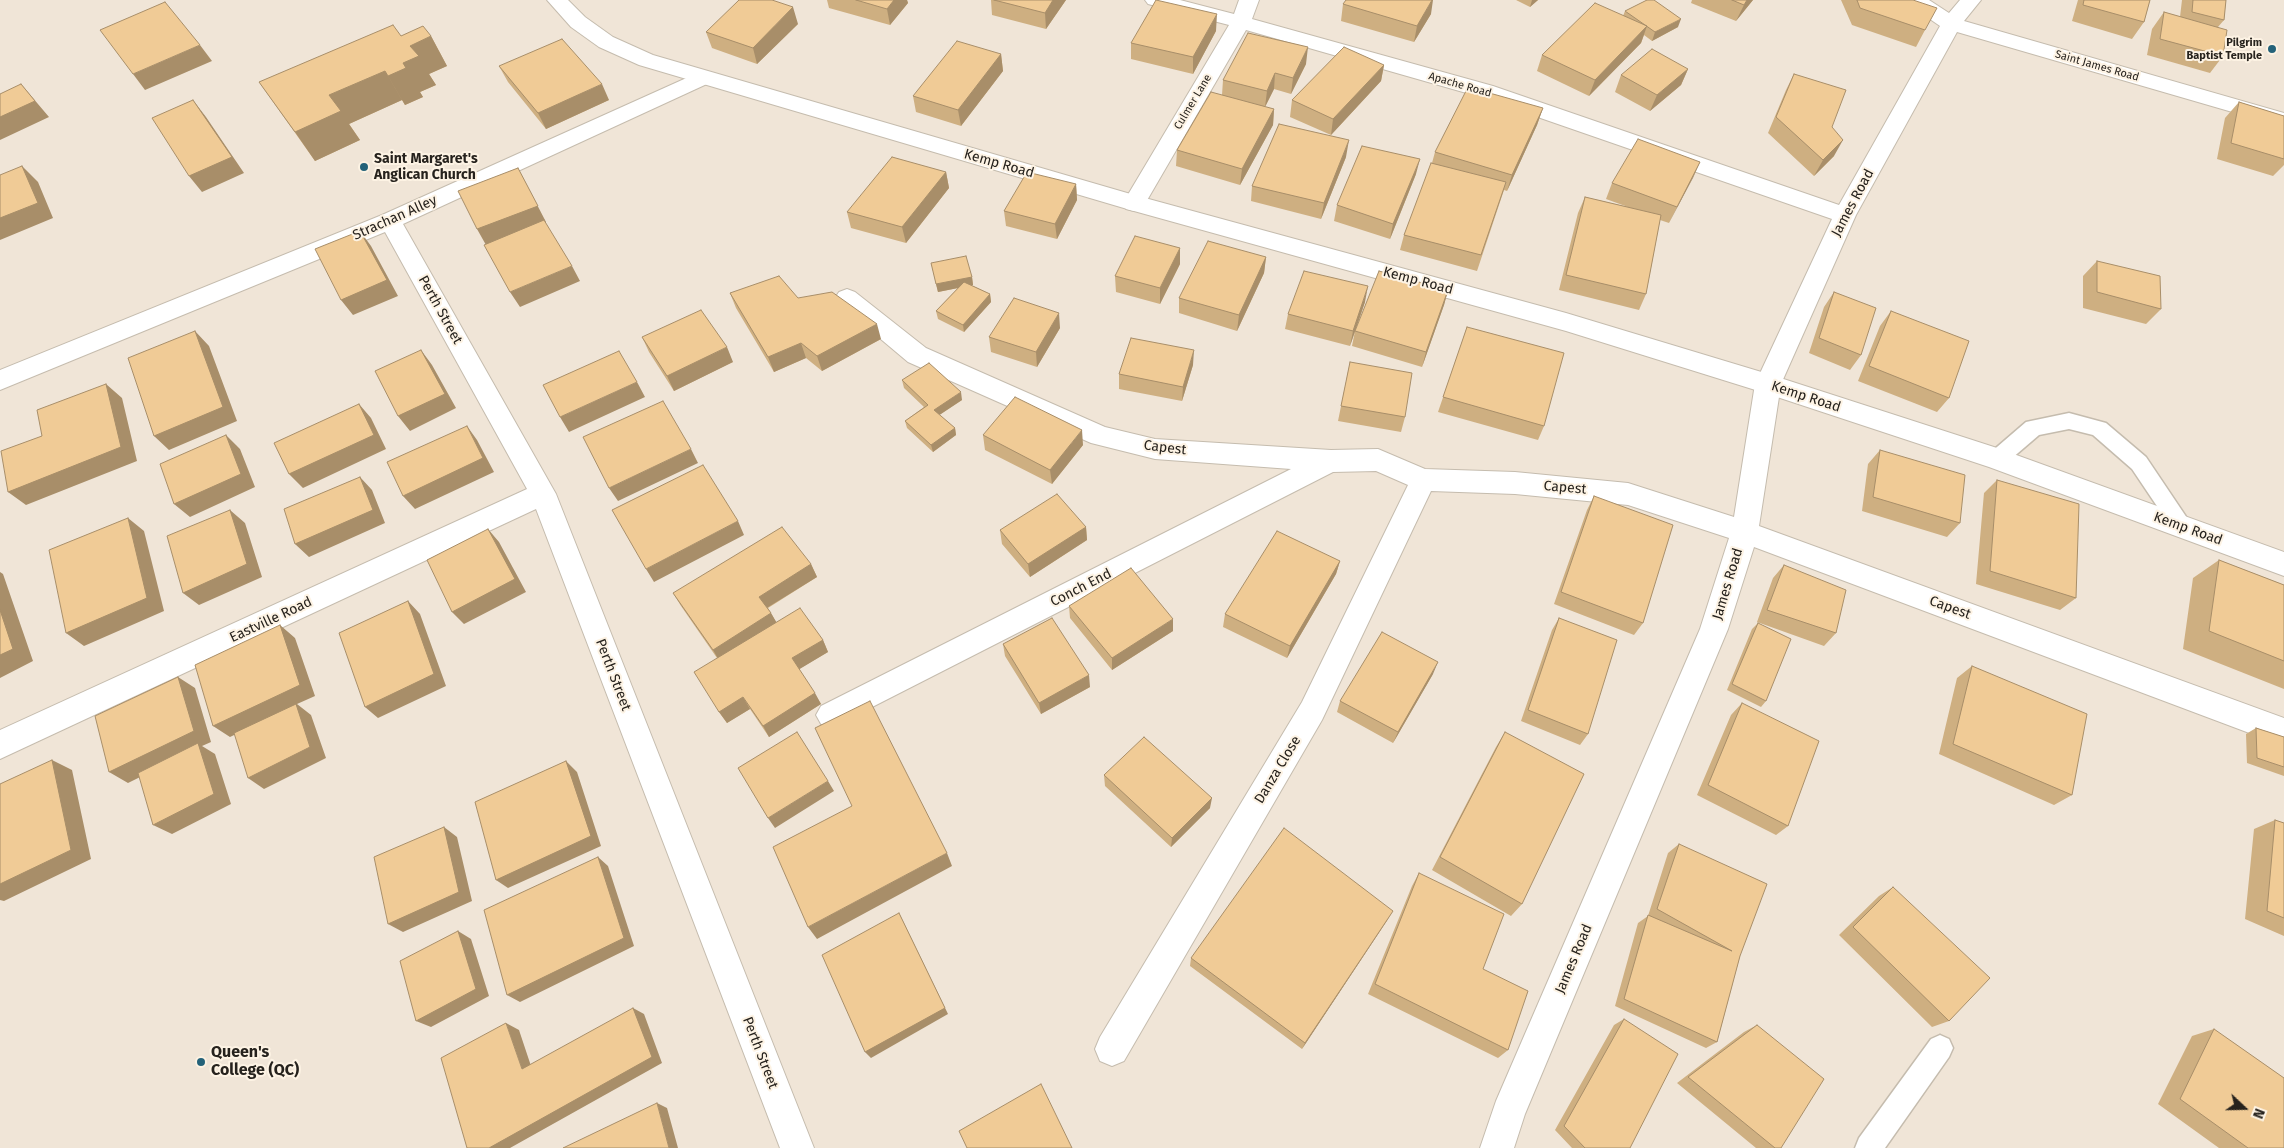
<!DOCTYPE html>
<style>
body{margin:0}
#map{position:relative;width:2284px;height:1148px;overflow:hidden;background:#f0e5d7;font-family:"Fira Sans",sans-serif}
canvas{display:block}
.north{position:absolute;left:2219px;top:1083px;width:50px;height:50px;-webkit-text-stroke:4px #fdf3e4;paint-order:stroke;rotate:111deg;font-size:14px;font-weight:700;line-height:20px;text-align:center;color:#26221d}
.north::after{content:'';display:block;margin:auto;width:18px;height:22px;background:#26221d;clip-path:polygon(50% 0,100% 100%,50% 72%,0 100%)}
</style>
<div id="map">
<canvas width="2284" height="1148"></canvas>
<div class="north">N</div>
</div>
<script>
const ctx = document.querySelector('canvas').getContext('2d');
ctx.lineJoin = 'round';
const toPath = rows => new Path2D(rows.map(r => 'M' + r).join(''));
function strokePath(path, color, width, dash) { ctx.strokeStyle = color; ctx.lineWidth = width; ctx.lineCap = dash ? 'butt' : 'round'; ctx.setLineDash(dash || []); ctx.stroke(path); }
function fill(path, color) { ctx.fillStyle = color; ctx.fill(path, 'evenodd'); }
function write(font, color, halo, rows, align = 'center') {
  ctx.font = font + ' "Fira Sans",sans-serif'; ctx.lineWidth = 4; ctx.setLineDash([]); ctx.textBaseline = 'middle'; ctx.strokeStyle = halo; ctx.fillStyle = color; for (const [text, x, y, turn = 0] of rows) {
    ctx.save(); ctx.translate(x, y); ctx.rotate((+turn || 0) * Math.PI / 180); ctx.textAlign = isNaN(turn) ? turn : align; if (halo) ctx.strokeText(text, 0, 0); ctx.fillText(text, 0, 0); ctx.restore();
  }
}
const service = toPath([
 [2069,413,2106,423,2146,457,2189,521,2192,527,2189,533,2182,536,2175,533,2132,469,2093,435,2069,429,2039,435,2004,465,1997,467,1990,465,1987,459,1990,453,2026,422,2069,413],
 [1940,1035,1949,1039,1953,1048,1949,1057,1885,1148,1855,1148,1859,1138,1931,1039,1940,1035]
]);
const minor = toPath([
 [1145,0,1180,0,1234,14,1239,0,1259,0,1252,19,1493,86,1839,205,1940,26,1908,4,1905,0,1929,0,1949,13,1960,0,1981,0,1964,21,2284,113,2284,127,1957,32,1856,215,1781,384,1759,526,2284,718,2284,746,1754,547,1728,629,1525,1114,1514,1148,1480,1148,1496,1101,1700,629,1729,538,1628,505,1515,494,1431,491,1322,720,1124,1061,1112,1066,1100,1061,1095,1049,1100,1037,1302,702,1408,485,1376,471,1333,472,831,728,821,724,816,715,821,706,1291,469,1155,459,1091,443,908,362,839,304,835,298,839,292,847,289,855,292,926,348,1105,427,1155,439,1331,450,1378,449,1425,469,1515,472,1628,483,1734,517,1755,384,1832,219,1477,96,1246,30,1142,209,1134,211,1126,209,1123,203,1229,25,1148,4,1145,0],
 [702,71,709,73,713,78,709,83,403,224,556,494,814,1148,780,1148,536,509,0,759,0,730,527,489,385,232,0,390,0,370,382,215,702,71]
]);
const tertiary = toPath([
 [547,0,568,0,585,17,613,37,653,55,1134,195,1566,313,1768,374,1997,448,2284,552,2284,576,1989,467,1765,393,1566,331,1134,211,639,65,599,47,571,27,547,0]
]);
strokePath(service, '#c5bcae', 3);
strokePath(minor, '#c5bcae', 2);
strokePath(tertiary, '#c5bcae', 2);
fill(service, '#fff');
fill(minor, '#fff');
fill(tertiary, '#fff');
fill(toPath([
 [827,0,907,0,908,3,890,25,829,8],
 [991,0,1066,0,1046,29,992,15],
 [1516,0,1538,0,1530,7],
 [1692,0,1753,0,1736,21,1691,3],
 [1841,0,1913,0,1925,30,1916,47,1852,25],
 [2078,0,2150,0,2144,22,2132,39,2072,21],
 [2182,0,2226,0,2224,20,2218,27,2223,56,2210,73,2147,55,2152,29,2164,12,2180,17],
 [1343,4,1431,14,1414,42,1341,21],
 [1625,11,1678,27,1652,41,1644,35,1641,43,1589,96,1537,71,1542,55,1623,16],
 [798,24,757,64,712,48,706,32],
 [1216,31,1193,74,1131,59,1131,43],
 [401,36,431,36,447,66,429,74,436,85,420,92,423,97,405,105,402,100,349,124,360,140,315,161,259,82],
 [1001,54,1003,71,961,126,916,112,913,96],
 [1306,64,1291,94,1274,89,1265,107,1274,109,1273,125,1240,185,1176,166,1177,150,1222,95,1223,80],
 [1384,65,1381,81,1331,135,1290,117,1292,100],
 [499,66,609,100,546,129,508,82],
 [1688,69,1681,85,1650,111,1615,92,1621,75],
 [1794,74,1832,127,1834,156,1814,176,1768,133,1786,90],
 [2239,102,2284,116,2284,165,2273,176,2217,159,2225,118],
 [1543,108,1537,125,1507,191,1504,190,1477,271,1400,250,1404,235,1432,163,1435,152],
 [1346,157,1321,219,1251,201,1252,186],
 [1700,162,1669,223,1660,220,1646,294,1639,310,1559,290,1578,213,1585,197,1628,207,1606,199,1612,183],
 [946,172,949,188,906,243,851,228,847,212],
 [1416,174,1390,239,1334,221,1337,205],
 [1076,184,1077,200,1057,239,1006,226,1004,211],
 [1180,248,1180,264,1160,304,1116,292,1115,276],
 [1266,257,1264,273,1237,331,1179,313,1179,298],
 [2097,261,2161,309,2146,324,2083,308,2083,276],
 [931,263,972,277,973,285,971,285,990,294,991,302,964,332,938,319,936,311,958,288,938,292],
 [1448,290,1444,305,1422,367,1352,346,1355,331],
 [1834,292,1861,355,1850,370,1809,353,1824,307],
 [730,293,798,298,881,339,822,371,806,358,774,372,736,308],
 [1365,302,1350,346,1285,329,1288,314],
 [1891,311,1949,398,1937,412,1858,381,1880,326],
 [1467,327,1544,426,1538,440,1438,412],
 [1060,328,1037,367,991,352,989,337],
 [642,337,733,362,674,391,649,352],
 [1350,362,1405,417,1401,432,1338,421],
 [1193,365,1182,401,1119,389,1119,374],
 [902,380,962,400,939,415,955,428,956,435,933,452,907,428,905,421,924,407,904,388],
 [983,435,1083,445,1052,484,985,450],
 [1880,450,1960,523,1947,537,1862,511,1868,464],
 [1997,480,2076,598,2060,610,1976,584,1984,493],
 [1594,496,1643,623,1634,635,1554,604,1587,510],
 [1086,527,1087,540,1030,577,1002,544,1000,530],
 [2219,560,2284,585,2284,689,2183,649,2193,578],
 [1340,561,1336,574,1287,658,1223,627,1225,614],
 [811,564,817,577,768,608,776,622,823,640,828,652,799,669,821,704,769,737,750,709,727,723,719,712,717,658,681,606,673,593],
 [1784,565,1836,633,1824,646,1757,622,1773,578],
 [1069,606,1173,631,1112,670,1070,618],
 [1559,618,1588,734,1580,745,1521,721,1552,630],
 [1758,623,1766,701,1761,707,1727,690,1752,629],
 [1003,644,1090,687,1041,714,1005,656],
 [1972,666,2072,795,2054,805,1939,754,1957,678],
 [1433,674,1393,743,1337,712,1340,701],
 [1742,703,1788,826,1776,835,1697,795,1731,715],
 [2256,728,2284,737,2284,776,2247,763,2246,734],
 [1505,732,1522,904,1511,916,1432,870,1496,747],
 [1104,775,1210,808,1171,847,1105,786],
 [2275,820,2284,823,2284,936,2245,919,2254,829],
 [1679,844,1740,956,1717,1042,1706,1048,1615,1006,1638,923,1648,916,1668,853],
 [1419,873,1483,969,1508,1050,1498,1058,1368,994,1412,886],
 [1893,887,1949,1021,1932,1027,1839,935,1879,896],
 [1388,919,1302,1049,1190,966,1191,958],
 [1624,1019,1630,1148,1572,1148,1555,1130,1614,1025],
 [1757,1025,1781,1148,1756,1148,1677,1083,1744,1032],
 [2214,1029,2284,1148,2219,1148,2158,1104,2192,1036]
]), '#ceaf81');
fill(toPath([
 [894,0,907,0,908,3,890,25,887,9],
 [1053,0,1066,0,1046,29,1045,13],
 [1432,0,1433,0,1431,14,1414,42,1417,26],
 [1532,0,1538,0,1530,7],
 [1747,0,1753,0,1736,21,1744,5],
 [793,7,798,24,757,64,753,48],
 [1217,14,1216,31,1193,74,1193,57],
 [1681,19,1678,27,1652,41,1655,32],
 [1647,26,1641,43,1589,96,1595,80],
 [431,36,447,66,429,74,436,85,420,92,423,97,405,105,388,76,403,63,410,46],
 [200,45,212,61,145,90,133,74],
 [1308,47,1306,64,1291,94,1293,78],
 [1001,54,1003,71,961,126,958,110],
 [1384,65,1381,81,1331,135,1333,119],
 [1688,69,1681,85,1650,111,1657,95],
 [385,71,402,100,349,124,360,140,315,161,295,132,329,95],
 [1275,73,1274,89,1265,107,1267,91],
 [21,84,49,117,0,140,0,117],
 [602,84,609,100,546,129,538,113],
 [193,100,206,117,244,173,202,192,189,176],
 [1543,108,1537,125,1507,191,1512,175],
 [1274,109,1273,125,1240,185,1242,169],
 [1349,140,1346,157,1321,219,1324,203],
 [1843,140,1834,156,1814,176,1823,160],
 [1420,159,1416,174,1390,239,1393,224],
 [1700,162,1693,178,1669,223,1677,207],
 [22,166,38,182,53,218,0,240,0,218],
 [518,168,546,222,486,245,477,229],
 [946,172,949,188,906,243,902,227],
 [1076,184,1077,200,1057,239,1055,224],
 [360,231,371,246,398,296,353,315,341,300],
 [1180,248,1180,264,1160,304,1160,288],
 [1266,257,1264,273,1237,331,1239,315],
 [572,266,580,281,520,307,510,292],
 [972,277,973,285,938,292,936,284],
 [1368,286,1365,302,1350,346,1353,331],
 [1448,290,1444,305,1422,367,1426,352],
 [990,294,991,302,964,332,963,325],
 [1059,313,1060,328,1037,367,1036,352],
 [877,324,881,339,822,371,817,356],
 [195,331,209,346,237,421,169,450,154,436],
 [801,343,806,358,774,372,768,357],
 [727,347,733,362,674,391,667,376],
 [421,350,432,365,456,408,410,431,398,416],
 [1194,350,1193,365,1182,401,1183,387],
 [637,382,645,397,569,432,560,417],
 [106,384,122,398,137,461,26,505,8,492],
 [961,392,962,400,935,418,934,410],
 [359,404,371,418,386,449,303,488,289,474],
 [467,426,477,440,494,472,415,509,403,496],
 [955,428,956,435,933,452,931,445],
 [1082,430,1083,445,1052,484,1050,470],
 [226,435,240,449,255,487,190,517,174,504],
 [691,449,698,463,618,501,609,488],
 [360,477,372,490,385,523,309,557,295,544],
 [230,510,245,523,262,577,199,605,183,593],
 [128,518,144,531,164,611,84,646,66,633],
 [738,521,744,535,654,582,646,569],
 [1086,527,1087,540,1030,577,1028,564],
 [488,529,499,542,526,592,464,624,452,612],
 [1340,561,1336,574,1287,658,1290,646],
 [811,564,817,577,765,609,759,597],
 [0,572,3,574,33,661,0,678],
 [408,601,420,614,446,686,378,718,365,707],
 [771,613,778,625,720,662,713,650],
 [1173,619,1173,631,1112,670,1112,658],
 [280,625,295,638,315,696,297,704,311,715,326,758,264,789,248,778,296,705,230,737,213,726],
 [823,640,828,652,798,670,792,658],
 [1438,662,1433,674,1393,743,1398,732],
 [1089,675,1090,687,1041,714,1039,703],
 [178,677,195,688,211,742,202,746,215,754,231,804,172,834,153,825,199,748,128,783,109,772],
 [815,693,821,704,769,737,763,726],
 [743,697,750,709,727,723,719,712],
 [52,760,72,770,91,859,4,901,0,900,0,884],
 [566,761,577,772,601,846,508,888,496,880],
 [828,781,834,791,775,828,768,818],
 [1212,798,1210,808,1171,847,1172,838],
 [444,827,457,837,472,901,403,932,388,924],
 [947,853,952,866,817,939,808,927],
 [598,857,608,866,634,946,520,1002,507,995],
 [1393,911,1388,919,1302,1049,1305,1043],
 [899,913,948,1014,871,1058,865,1052],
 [458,931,471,939,489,996,431,1027,416,1021],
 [633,1008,644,1014,662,1063,510,1148,489,1148],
 [506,1023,519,1030,534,1075,522,1069],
 [657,1103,667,1108,678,1148,669,1148]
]), '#a88e69');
const building = toPath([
 [739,0,772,0,793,7,753,48,706,32,739,0],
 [856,0,894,0,887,9,856,0],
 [994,0,1053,0,1045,13,994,0],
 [1156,0,1217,14,1193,57,1131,43,1156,0],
 [1346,0,1432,0,1417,26,1343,4,1346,0],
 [1647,0,1654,0,1681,19,1655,32,1625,11,1647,0],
 [1732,0,1747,0,1744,5,1732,0],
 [1857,0,1913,0,1937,8,1925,30,1860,8,1857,0],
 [2084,0,2150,0,2144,22,2083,5,2084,0],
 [2193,0,2226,0,2224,20,2192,12,2193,0],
 [165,2,200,45,133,74,100,30,165,2],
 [1595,3,1647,26,1595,80,1542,55,1595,3],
 [2164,12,2227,30,2223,56,2160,39,2164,12],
 [393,25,401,36,423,26,431,36,410,46,419,56,403,63,406,68,388,76,385,71,329,95,341,111,295,132,259,82,393,25],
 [1248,33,1308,47,1293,78,1275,73,1267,91,1223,80,1248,33],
 [562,39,602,84,538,113,499,66,562,39],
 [957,41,1001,54,958,110,913,96,957,41],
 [1344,47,1384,65,1333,119,1292,100,1344,47],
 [1652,49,1688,69,1657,95,1621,75,1652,49],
 [1794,74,1846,90,1832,127,1843,140,1823,160,1776,117,1794,74],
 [21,84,35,101,0,117,0,94,21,84],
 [1468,87,1543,108,1512,175,1435,152,1468,87],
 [1211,92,1274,109,1242,169,1177,150,1211,92],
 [193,100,232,157,189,176,152,118,193,100],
 [2239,102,2284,116,2284,159,2231,143,2239,102],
 [1279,124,1349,140,1324,203,1252,186,1279,124],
 [1638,139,1700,162,1677,207,1612,183,1638,139],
 [1362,146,1420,159,1393,224,1337,205,1362,146],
 [892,157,946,172,902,227,847,212,892,157],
 [1431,163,1506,182,1481,255,1404,235,1431,163],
 [22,166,38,203,0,218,0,175,22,166],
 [518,168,538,206,477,229,458,191,518,168],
 [1027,172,1076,184,1055,224,1004,211,1027,172],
 [1585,197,1661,215,1646,294,1566,275,1585,197],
 [544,220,572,266,510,292,484,245,544,220],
 [360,231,387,280,341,300,315,249,360,231],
 [1135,236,1180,248,1160,288,1115,276,1135,236],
 [1208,241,1266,257,1239,315,1179,298,1208,241],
 [966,256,972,277,936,284,931,263,966,256],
 [2097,261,2160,276,2161,309,2097,292,2097,261],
 [1304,271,1368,286,1353,331,1288,314,1304,271],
 [1379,271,1448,290,1426,352,1355,331,1379,271],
 [779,276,798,298,832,292,877,324,817,356,801,343,768,357,730,293,779,276],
 [964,282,990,294,963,325,936,311,964,282],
 [1834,292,1876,308,1861,355,1819,338,1834,292],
 [1014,298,1059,313,1036,352,989,337,1014,298],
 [701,310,727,347,667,376,642,337,701,310],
 [1891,311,1969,341,1949,398,1869,366,1891,311],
 [1467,327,1564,353,1544,426,1443,397,1467,327],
 [195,331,223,407,154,436,128,358,195,331],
 [1131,338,1194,350,1183,387,1119,374,1131,338],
 [421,350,445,394,398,416,375,371,421,350],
 [619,351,637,382,560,417,543,385,619,351],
 [1350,362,1412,373,1405,417,1341,406,1350,362],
 [929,363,961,392,934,410,955,428,931,445,905,421,928,405,902,380,929,363],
 [106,384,121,447,8,492,1,451,42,436,37,410,106,384],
 [1015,397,1082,430,1050,470,983,435,1015,397],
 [663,401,691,449,609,488,583,437,663,401],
 [359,404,374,435,289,474,274,443,359,404],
 [467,426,483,458,403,496,387,462,467,426],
 [226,435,241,474,174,504,160,464,226,435],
 [1880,450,1965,475,1960,523,1873,497,1880,450],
 [703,465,738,521,646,569,612,510,703,465],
 [360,477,373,510,295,544,284,509,360,477],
 [1997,480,2079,504,2076,598,1990,571,1997,480],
 [1057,494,1086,527,1028,564,1000,530,1057,494],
 [1594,496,1673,525,1643,623,1561,592,1594,496],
 [230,510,247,564,183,593,167,536,230,510],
 [128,518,147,598,66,633,49,550,128,518],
 [782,527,811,564,759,597,771,613,713,650,673,593,782,527],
 [488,529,515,579,452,612,427,560,488,529],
 [1277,531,1340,561,1290,646,1225,614,1277,531],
 [2219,560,2284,585,2284,661,2209,631,2219,560],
 [1784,565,1846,590,1836,633,1767,610,1784,565],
 [1131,568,1173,619,1112,658,1069,606,1131,568],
 [408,601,434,674,365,707,339,633,408,601],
 [800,608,823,640,792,658,815,693,763,726,743,697,719,712,694,672,800,608],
 [0,610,13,649,0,655,0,610],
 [1052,618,1089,675,1039,703,1003,644,1052,618],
 [1559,618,1617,640,1588,734,1528,710,1559,618],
 [1758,623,1791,639,1766,701,1732,684,1758,623],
 [280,625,300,685,213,726,195,665,280,625],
 [1382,632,1438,662,1398,732,1340,701,1382,632],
 [1972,666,2087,714,2072,795,1953,744,1972,666],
 [178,677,194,731,109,772,95,716,178,677],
 [870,701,947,853,808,927,773,847,852,806,815,728,870,701],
 [1742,703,1819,741,1788,826,1708,785,1742,703],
 [296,704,310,747,248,778,234,733,296,704],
 [2256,728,2284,737,2284,767,2257,758,2256,728],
 [797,732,828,781,768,818,738,768,797,732],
 [1505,732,1584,774,1522,904,1440,857,1505,732],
 [1144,737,1212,798,1172,838,1104,775,1144,737],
 [198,743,214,794,153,825,138,773,198,743],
 [52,760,71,850,0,884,0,784,52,760],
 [566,761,591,836,496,880,475,802,566,761],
 [2275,820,2284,823,2284,918,2267,911,2275,820],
 [444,827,459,892,388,924,374,857,444,827],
 [1284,828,1393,911,1305,1043,1191,958,1284,828],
 [1679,844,1767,884,1740,956,1717,1042,1624,999,1648,915,1732,951,1657,909,1679,844],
 [598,857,624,938,507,995,484,910,598,857],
 [1419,873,1504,914,1483,969,1528,991,1508,1050,1375,984,1419,873],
 [1893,887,1990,978,1949,1021,1853,927,1893,887],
 [899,913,945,1008,865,1052,822,955,899,913],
 [458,931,476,989,416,1021,400,961,458,931],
 [633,1008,652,1057,489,1148,467,1148,441,1058,506,1023,522,1069,633,1008],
 [1624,1019,1678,1054,1630,1148,1585,1148,1564,1126,1624,1019],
 [1757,1025,1824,1079,1781,1148,1775,1148,1688,1077,1757,1025],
 [2214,1029,2284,1078,2284,1148,2248,1148,2180,1099,2214,1029],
 [1041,1084,1072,1148,967,1148,959,1131,1041,1084],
 [657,1103,669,1148,563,1148,657,1103]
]);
fill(building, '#f0cb96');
strokePath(building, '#a88e69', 1);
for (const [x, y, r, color] of [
 [2272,49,5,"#246279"],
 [364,167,5,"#246279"],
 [201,1062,5,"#246279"]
]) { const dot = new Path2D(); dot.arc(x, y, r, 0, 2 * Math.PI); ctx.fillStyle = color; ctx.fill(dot); strokePath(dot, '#fdf3e4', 2); }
write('bold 11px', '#26221d', '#fdf3e4', [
 ["Pilgrim",2262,43],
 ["Baptist Temple",2262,56]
], 'right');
write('11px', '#26221d', '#fdf3e4', [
 ["Saint James Road",2097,66,16],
 ["Apache Road",1460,85,16],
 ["Culmer Lane",1193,102,-59]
]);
write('bold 14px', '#26221d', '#fdf3e4', [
 ["Saint Margaret's",374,159],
 ["Anglican Church",374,175]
], 'left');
write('14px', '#26221d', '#fdf3e4', [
 ["Kemp Road",999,164,16],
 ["James Road",1853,203,-62],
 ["Strachan Alley",395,218,-24],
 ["Kemp Road",1418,281,15],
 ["Perth Street",440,310,61],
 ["Kemp Road",1806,397,18],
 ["Capest",1165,448,7],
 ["Capest",1565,488,5],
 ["Kemp Road",2188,529,20],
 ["James Road",1728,584,-73],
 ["Conch End",1081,588,-27],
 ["Capest",1950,608,20],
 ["Eastville Road",271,620,-25],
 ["Perth Street",613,675,69],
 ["Danza Close",1278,770,-59],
 ["James Road",1574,959,-67],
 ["Perth Street",760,1053,69]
]);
write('bold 16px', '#26221d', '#fdf3e4', [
 ["Queen's",211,1053],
 ["College (QC)",211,1071]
], 'left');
</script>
